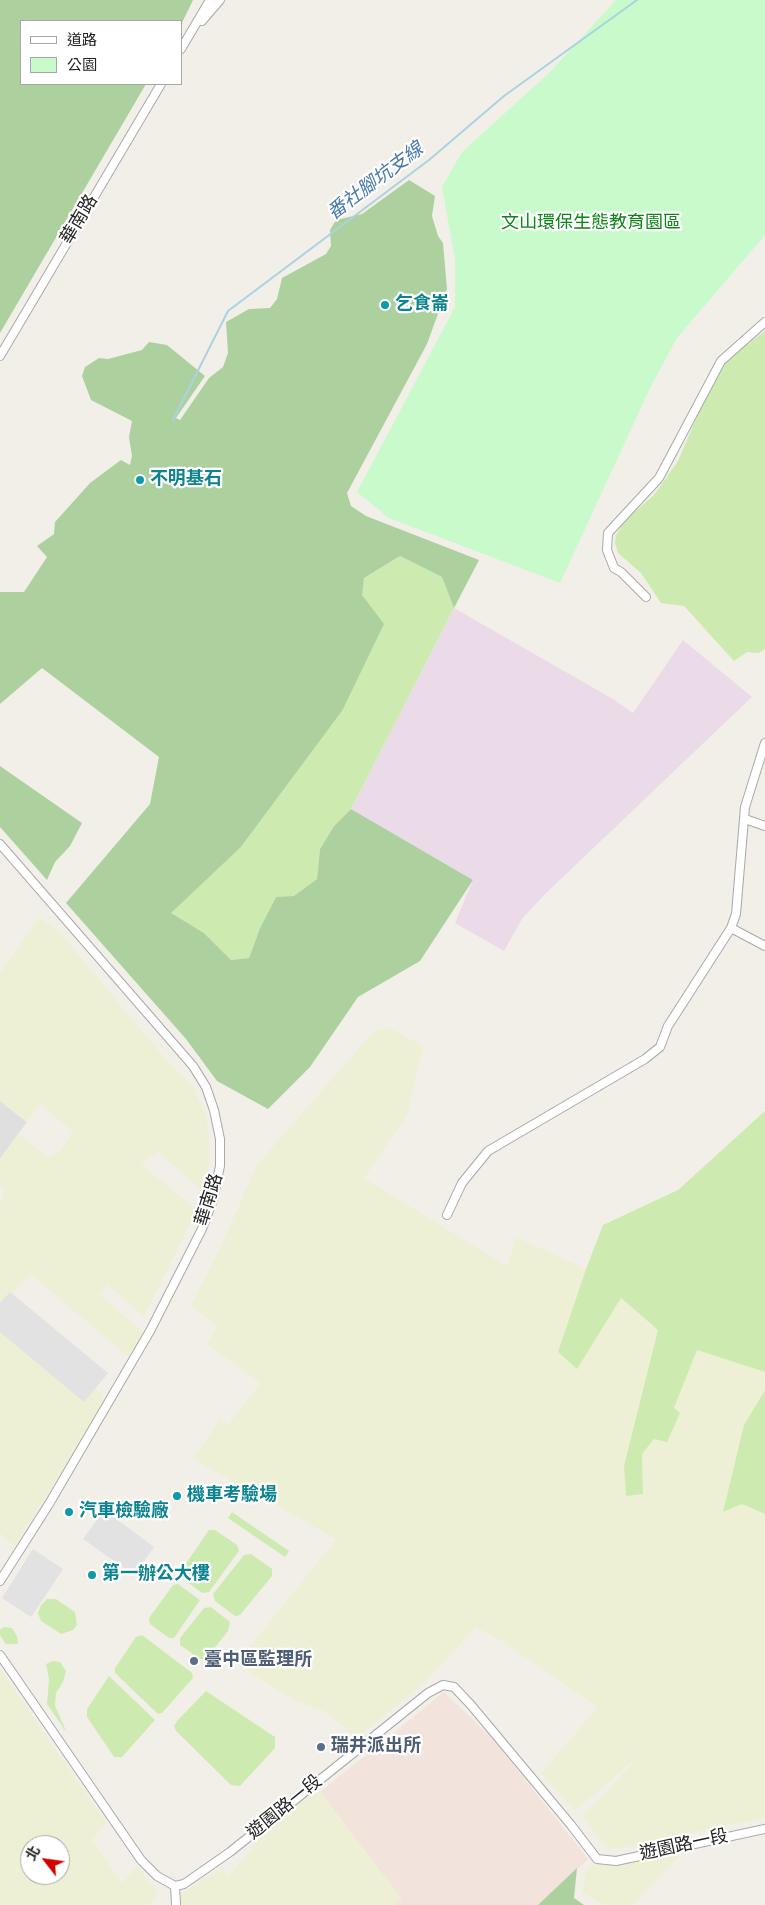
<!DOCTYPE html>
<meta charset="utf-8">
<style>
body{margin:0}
#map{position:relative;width:765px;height:1905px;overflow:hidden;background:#f2efe9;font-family:Jost,"Noto Sans TC",sans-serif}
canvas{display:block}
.legend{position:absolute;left:20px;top:20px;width:162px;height:65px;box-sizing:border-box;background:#fff;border:1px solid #a7a7a7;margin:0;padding:6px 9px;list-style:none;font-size:15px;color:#222}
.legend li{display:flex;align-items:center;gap:10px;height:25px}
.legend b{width:25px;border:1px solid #a7a7a7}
.north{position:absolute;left:20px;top:1835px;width:50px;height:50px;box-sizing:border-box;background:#fff;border:1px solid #a7a7a7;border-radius:50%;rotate:300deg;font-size:14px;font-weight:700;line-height:20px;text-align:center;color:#222}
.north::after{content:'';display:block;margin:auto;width:18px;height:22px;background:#d40000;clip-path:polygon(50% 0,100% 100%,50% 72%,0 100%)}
</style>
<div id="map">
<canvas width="765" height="1905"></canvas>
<ul class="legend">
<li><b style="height:6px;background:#fff"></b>道路</li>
<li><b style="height:14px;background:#c8facc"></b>公園</li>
</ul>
<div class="north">北</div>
</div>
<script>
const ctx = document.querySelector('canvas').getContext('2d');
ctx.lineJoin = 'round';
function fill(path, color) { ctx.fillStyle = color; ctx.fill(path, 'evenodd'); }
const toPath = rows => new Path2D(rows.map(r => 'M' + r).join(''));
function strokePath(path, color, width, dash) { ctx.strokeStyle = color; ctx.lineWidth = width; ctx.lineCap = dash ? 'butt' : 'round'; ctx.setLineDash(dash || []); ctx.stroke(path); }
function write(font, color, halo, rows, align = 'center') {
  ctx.font = font + ' Jost,"Noto Sans TC",sans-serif'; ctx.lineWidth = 4.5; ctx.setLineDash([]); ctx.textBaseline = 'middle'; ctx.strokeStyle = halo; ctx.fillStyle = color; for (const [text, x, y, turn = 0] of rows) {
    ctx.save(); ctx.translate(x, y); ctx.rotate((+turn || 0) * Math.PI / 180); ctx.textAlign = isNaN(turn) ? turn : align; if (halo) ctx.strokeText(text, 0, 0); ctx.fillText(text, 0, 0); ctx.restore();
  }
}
fill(toPath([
 [0,1101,27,1122,0,1159]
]), '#e0dfdf');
fill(toPath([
 [454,608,613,699,633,713,683,640,752,697,543,896,522,919,504,951,455,923,473,880,351,809]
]), '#ebdbe8');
fill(toPath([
 [444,1692,494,1740,588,1859,540,1905,394,1905,401,1899,320,1792]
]), '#f3e3dd');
fill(toPath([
 [39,918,56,928,170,1064,194,1087,207,1119,210,1158,204,1192,158,1152,141,1164,197,1210,144,1316,107,1285,99,1294,144,1333,129,1357,30,1274,0,1306,0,1204,5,1190,0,1185,0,1159,18,1134,49,1157,59,1152,73,1132,40,1104,27,1122,0,1101,0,973],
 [390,1028,423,1046,407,1116,364,1178,507,1266,516,1237,586,1269,558,1352,577,1368,621,1298,658,1330,624,1466,643,1494,642,1454,654,1439,667,1441,674,1408,697,1350,765,1372,765,1390,744,1425,724,1511,742,1504,765,1514,765,1818,676,1836,631,1847,609,1849,597,1837,583,1816,642,1753,575,1811,541,1773,598,1707,500,1640,476,1627,429,1678,358,1738,324,1711,296,1701,236,1664,336,1539,193,1459,220,1420,228,1425,260,1383,207,1344,217,1327,191,1305,222,1244,256,1166,374,1031],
 [0,1309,104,1396,94,1421,14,1546,0,1533],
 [0,1668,106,1823,92,1840,122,1883,137,1866,158,1893,149,1905,0,1905],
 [30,1845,60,1845,60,1875,30,1875],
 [313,1792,320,1792,402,1899,394,1905,180,1905,180,1894,221,1868,229,1876,259,1840,259,1836],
 [693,1842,633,1905,603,1905,582,1892,586,1869,597,1864]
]), '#eef0d5');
fill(toPath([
 [765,331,765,649,759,653,747,652,734,661,684,606,661,603,641,573,618,553,615,543,616,535,625,520,654,495,678,461,710,386,721,368,735,354],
 [400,556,442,577,454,608,351,809,334,826,320,849,317,879,294,897,276,897,260,928,249,958,231,960,204,933,170,913,241,847,342,711,364,578],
 [765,1111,765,1372,697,1350,674,1408,680,1413,667,1442,654,1439,642,1454,643,1494,626,1496,624,1466,658,1330,621,1298,577,1369,558,1352,586,1269,603,1225,678,1190],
 [765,1390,765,1514,742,1504,723,1512,744,1425],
 [232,1512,289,1551,285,1557,228,1518],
 [209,1530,215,1530,237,1545,239,1551,209,1592,202,1593,182,1578,180,1572],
 [251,1554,272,1569,272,1576,240,1615,235,1616,215,1601,213,1594,244,1555],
 [178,1584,200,1600,174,1638,169,1638,150,1624,149,1618,173,1585],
 [47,1599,56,1599,75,1612,77,1625,73,1630,61,1634,41,1621,38,1613,41,1605],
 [211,1607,230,1622,228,1631,206,1659,200,1659,180,1645,180,1638,204,1608],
 [4,1627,12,1628,17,1636,18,1644,6,1644,0,1635,0,1630],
 [142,1635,192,1673,193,1678,162,1713,158,1714,115,1673,115,1668,136,1637],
 [53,1661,60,1662,66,1671,63,1682,56,1693,55,1706,67,1733,47,1704,49,1679,46,1664],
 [109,1676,155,1720,122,1757,114,1757,87,1717,87,1709],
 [206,1691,275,1737,275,1748,240,1786,231,1785,176,1731,174,1726,177,1721]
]), '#cdebb0');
fill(toPath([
 [0,0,193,0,181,25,181,21,21,21,21,84,146,84,0,333],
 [409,180,435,196,432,216,438,236,443,243,447,289,427,344,347,493,351,506,366,516,479,560,454,608,442,577,400,556,364,578,362,595,384,624,342,711,241,847,171,913,204,933,231,960,249,958,260,928,276,897,294,896,317,879,320,849,334,826,351,809,473,880,420,961,358,997,310,1067,268,1109,217,1081,186,1039,66,903,150,804,159,757,42,668,0,704,0,592,24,592,47,557,37,546,54,534,55,522,90,483,121,460,130,465,132,456,129,437,132,421,91,400,82,376,85,367,99,358,108,359,142,350,149,342,167,345,205,376,176,418,180,420,209,378,223,367,228,353,226,322,249,309,270,308,277,299,282,278,326,254,331,246,330,230,336,220,362,214],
 [0,766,82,823,70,846,55,862,47,880,0,827],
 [577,1868,574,1898,584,1905,538,1905]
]), '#add19e');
fill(toPath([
 [616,0,765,0,765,235,677,338,650,388,560,583,389,518,357,492,455,307,455,260,442,187,462,152,548,74]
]), '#c8facc');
fill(toPath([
 [10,1292,108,1373,84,1402,0,1332,0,1303],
 [104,1510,154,1547,134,1575,83,1539],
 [33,1549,63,1569,31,1617,2,1598]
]), '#e2e2e2');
strokePath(toPath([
 [173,420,228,311,429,160,504,96,637,0]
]), '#aad3df', 2);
const minor = toPath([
 [202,21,220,0],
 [181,49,210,0],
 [0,356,161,84],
 [646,597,621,572,614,568,607,550,608,533,659,478,721,361,765,322],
 [745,819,765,826],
 [0,844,193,1066,206,1087,214,1110,220,1139,220,1166,213,1200,202,1229,150,1331,49,1504,0,1581],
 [731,928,765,946],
 [447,1215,462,1183,488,1151,645,1059,660,1047,668,1026,731,928,736,914,745,807,765,743],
 [0,1655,141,1860,157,1876,175,1886,184,1884,230,1852,428,1693,443,1685,454,1687,471,1705,571,1825,597,1859,616,1861,765,1829],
 [175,1886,176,1905]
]);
strokePath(minor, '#a9a9a9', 10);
strokePath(minor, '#fff', 8);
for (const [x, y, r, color] of [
 [385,305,5,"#0f9aa8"],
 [140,480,5,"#0f9aa8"],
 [177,1496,5,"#0f9aa8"],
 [69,1512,5,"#0f9aa8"],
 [92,1575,5,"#0f9aa8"],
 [194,1661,5,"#5c6f8a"],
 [321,1747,5,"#5c6f8a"]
]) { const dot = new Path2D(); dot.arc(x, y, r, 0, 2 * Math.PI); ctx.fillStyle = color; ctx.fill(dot); strokePath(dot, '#fff', 2); }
write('18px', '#222', '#fff', [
 ["華南路",80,220,-59],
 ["華南路",210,1200,-73],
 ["遊園路一段",285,1808,-39],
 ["遊園路一段",684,1846,-12]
]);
write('18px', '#0c8416', '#fff', [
 ["文山環保生態教育園區",591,224]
]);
write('bold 18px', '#0d838f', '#fff', [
 ["乞食崙",395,305],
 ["不明基石",150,480],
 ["機車考驗場",187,1496],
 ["汽車檢驗廠",79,1512],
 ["第一辦公大樓",102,1575]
], 'left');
write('bold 18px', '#4e5e75', '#fff', [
 ["臺中區監理所",204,1661],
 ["瑞井派出所",331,1747]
], 'left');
write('italic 19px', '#4a7aab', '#fff', [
 ["番社腳坑支線",376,182,-37]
]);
</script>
